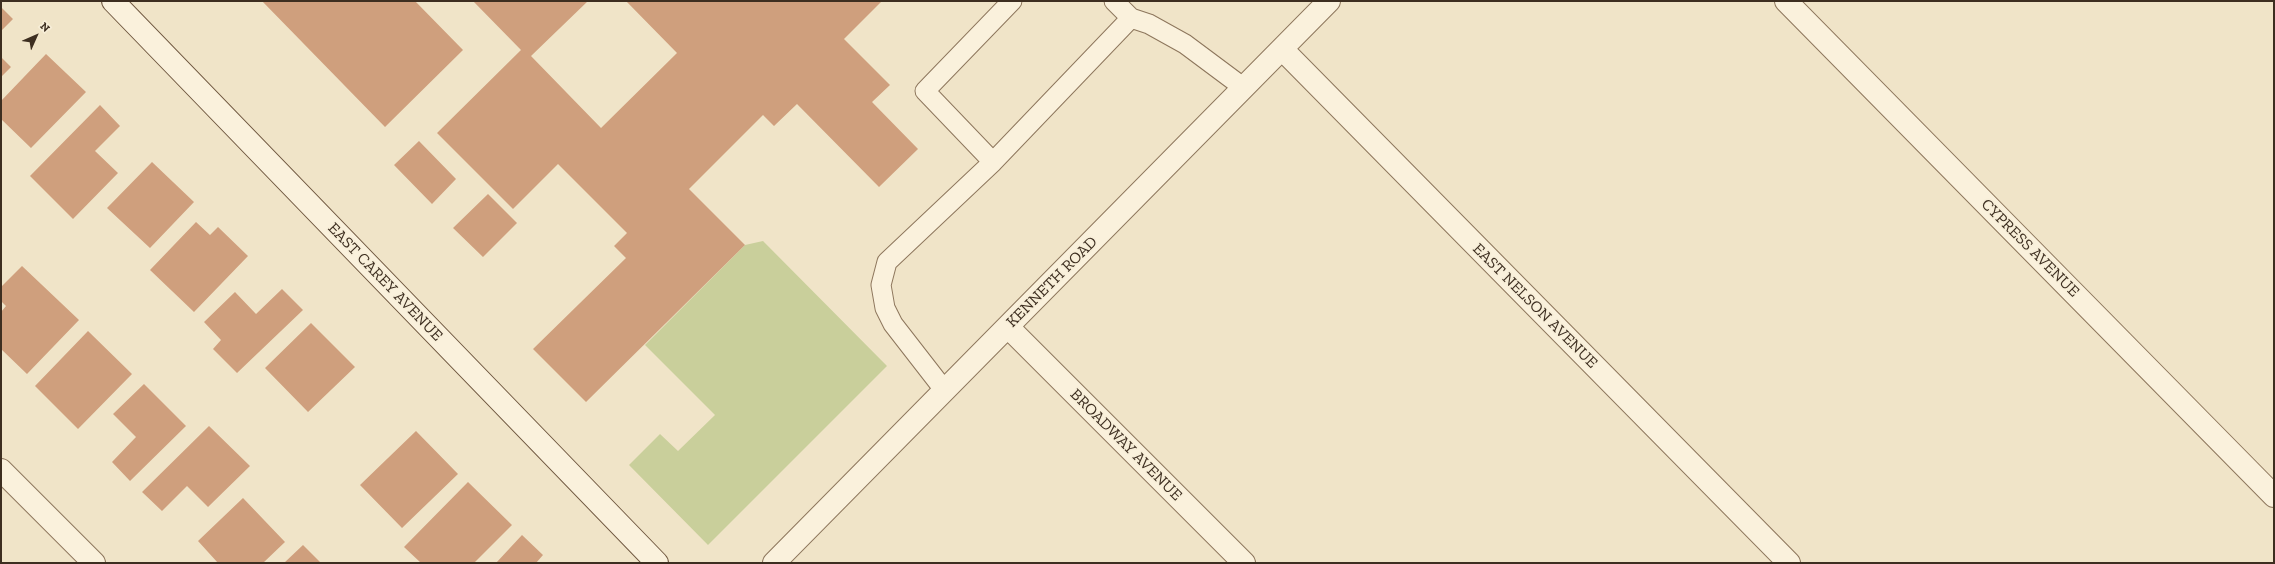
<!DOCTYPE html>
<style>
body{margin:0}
#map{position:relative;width:2275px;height:564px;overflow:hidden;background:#f0e4c8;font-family:"Zilla Slab",serif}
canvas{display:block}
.frame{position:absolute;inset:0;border:2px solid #3d2e20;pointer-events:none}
.north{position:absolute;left:16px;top:16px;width:40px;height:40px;-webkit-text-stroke:3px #f7eed8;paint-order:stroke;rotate:45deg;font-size:11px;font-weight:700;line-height:16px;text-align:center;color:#3d2e20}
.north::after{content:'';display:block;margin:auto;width:14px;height:18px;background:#3d2e20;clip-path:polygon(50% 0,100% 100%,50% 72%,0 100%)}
</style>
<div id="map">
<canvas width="2275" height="564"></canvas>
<div class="frame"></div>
<div class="north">N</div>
</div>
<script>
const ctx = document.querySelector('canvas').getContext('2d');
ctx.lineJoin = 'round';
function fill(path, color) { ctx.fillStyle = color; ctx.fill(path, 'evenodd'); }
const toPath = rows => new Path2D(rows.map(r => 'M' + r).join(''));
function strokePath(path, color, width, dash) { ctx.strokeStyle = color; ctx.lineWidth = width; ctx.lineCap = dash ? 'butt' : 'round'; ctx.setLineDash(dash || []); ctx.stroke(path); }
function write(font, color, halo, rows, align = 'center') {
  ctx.font = font + ' "Zilla Slab",serif'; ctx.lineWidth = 3; ctx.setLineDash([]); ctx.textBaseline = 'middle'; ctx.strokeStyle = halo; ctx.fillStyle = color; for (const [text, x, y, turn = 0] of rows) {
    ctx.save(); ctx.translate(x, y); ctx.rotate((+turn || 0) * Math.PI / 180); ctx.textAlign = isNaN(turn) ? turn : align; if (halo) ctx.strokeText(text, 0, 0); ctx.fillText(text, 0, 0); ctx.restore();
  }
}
fill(toPath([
 [763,241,887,366,708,545,629,465,660,434,678,451,715,415,645,345,745,245]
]), '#c9cf9b');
fill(toPath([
 [262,1,415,1,463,50,385,127],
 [473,1,588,1,531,56,601,128,677,53,626,1,882,1,844,39,890,85,872,102,918,149,879,187,797,104,774,126,763,115,689,189,745,245,586,402,533,349,626,258,614,246,627,233,558,164,513,209,437,133,521,50],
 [1,7,13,19,1,31],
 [46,54,86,92,31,148,1,119,1,101],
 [1,57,11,67,1,77],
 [100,105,120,126,95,151,118,173,73,219,30,176],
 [419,141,456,179,432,204,394,165],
 [152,162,194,202,150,248,107,208],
 [488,194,517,223,483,257,453,228],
 [196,222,210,235,218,227,248,256,194,312,150,270],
 [22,266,79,320,27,374,1,349,1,312,6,306,1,301,1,287],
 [282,289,303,310,237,373,213,349,221,340,204,322,235,292,256,314],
 [311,323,355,367,308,412,265,368],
 [88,331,132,374,78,429,35,386],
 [144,384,186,426,130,481,112,462,136,437,113,414],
 [209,426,250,466,208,507,187,486,162,511,142,492],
 [416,431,458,474,402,528,360,485],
 [468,482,512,525,474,563,421,563,404,547],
 [243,498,285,542,263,563,218,563,198,541],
 [522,535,543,555,536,563,496,563],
 [303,545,321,563,284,563]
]), '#cf9f7d');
const lane = toPath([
 [1114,1,1131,18],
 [993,162,925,91,1012,1],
 [945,391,893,324,885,308,881,285,887,262,993,162,1131,18,1149,24,1185,44,1244,88]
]);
const street = toPath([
 [1786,1,2274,496],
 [1282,49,1789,563],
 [1008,327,1244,563],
 [1,470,94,563],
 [774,563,1329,1]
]);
const secondary = toPath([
 [113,1,657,563]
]);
strokePath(lane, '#8d765c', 21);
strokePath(street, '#8d765c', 24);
strokePath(secondary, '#6f573f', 24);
strokePath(lane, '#faf1dc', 19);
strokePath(street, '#faf1dc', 22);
strokePath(secondary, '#faf1dc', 22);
write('16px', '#3d2e20', '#f7eed8', [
 ["CYPRESS AVENUE",2030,248,45],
 ["EAST CAREY AVENUE",385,282,46],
 ["KENNETH ROAD",1052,282,-45],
 ["EAST NELSON AVENUE",1535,306,45],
 ["BROADWAY AVENUE",1126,445,45]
]);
</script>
